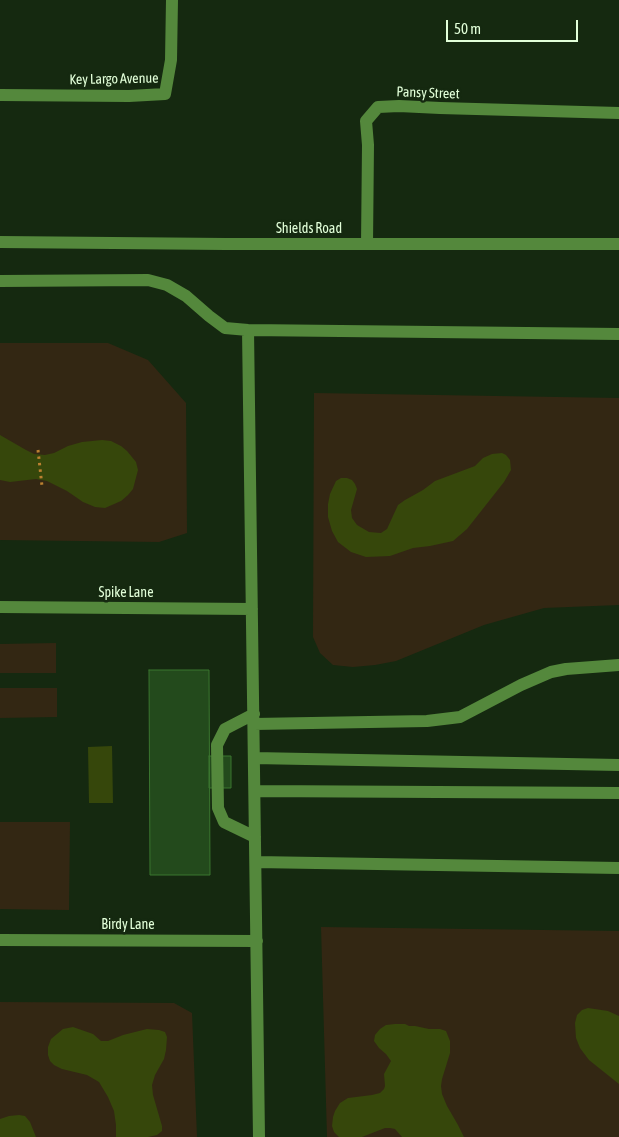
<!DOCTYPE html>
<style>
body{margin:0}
#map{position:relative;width:619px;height:1137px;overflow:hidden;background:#152910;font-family:"Asap Condensed",sans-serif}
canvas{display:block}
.scale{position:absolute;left:446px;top:20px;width:132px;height:22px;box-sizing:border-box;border:2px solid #e2ffd9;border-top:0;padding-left:6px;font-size:15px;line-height:18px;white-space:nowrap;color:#e2ffd9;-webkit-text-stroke:4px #152910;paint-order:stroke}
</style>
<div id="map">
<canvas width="619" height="1137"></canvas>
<div class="scale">50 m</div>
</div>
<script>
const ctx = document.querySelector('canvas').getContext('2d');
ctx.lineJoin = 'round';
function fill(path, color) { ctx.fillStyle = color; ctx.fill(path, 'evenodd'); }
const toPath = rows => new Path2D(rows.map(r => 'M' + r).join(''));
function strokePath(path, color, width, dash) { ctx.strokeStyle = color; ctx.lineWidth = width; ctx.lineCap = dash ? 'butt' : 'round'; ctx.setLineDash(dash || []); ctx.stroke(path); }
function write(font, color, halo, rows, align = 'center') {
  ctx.font = font + ' "Asap Condensed",sans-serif'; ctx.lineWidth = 5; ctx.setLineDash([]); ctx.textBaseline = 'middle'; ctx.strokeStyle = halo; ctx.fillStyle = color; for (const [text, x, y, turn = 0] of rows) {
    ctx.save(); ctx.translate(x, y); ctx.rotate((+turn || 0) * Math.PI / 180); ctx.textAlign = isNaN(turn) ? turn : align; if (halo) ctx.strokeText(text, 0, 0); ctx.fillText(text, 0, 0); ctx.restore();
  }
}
fill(toPath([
 [0,343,108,343,148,360,186,403,187,533,159,542,0,540],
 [314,393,619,398,619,605,544,608,484,625,396,661,375,665,353,667,333,665,320,653,313,637],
 [56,643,56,673,0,673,0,644],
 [0,688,57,688,57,717,0,718],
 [0,822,70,822,69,910,0,909],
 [321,927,619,931,619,1137,327,1137],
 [0,1002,174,1003,192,1013,197,1137,0,1137]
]), '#332713');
fill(toPath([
 [0,435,26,450,34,454,45,455,54,453,68,446,82,442,102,440,111,441,121,446,127,451,136,462,138,470,133,489,128,495,121,501,105,508,95,507,83,502,67,491,47,481,36,479,10,482,0,480],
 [502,453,506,455,510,460,511,470,504,482,467,529,453,541,430,546,413,548,390,556,366,557,351,552,338,542,332,531,328,517,328,504,330,494,336,481,341,478,347,478,352,480,355,484,357,489,351,510,352,518,357,525,369,532,381,533,387,529,398,505,405,500,423,490,435,481,475,466,483,458,492,454],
 [112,746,113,803,89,803,88,747],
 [588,1008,608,1011,619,1016,619,1084,589,1060,580,1048,576,1038,575,1023,577,1015,582,1010],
 [395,1024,405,1024,409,1026,415,1026,429,1029,440,1029,446,1031,450,1041,450,1053,442,1079,441,1086,442,1094,447,1106,458,1125,464,1137,402,1137,395,1129,390,1128,385,1128,362,1137,339,1137,334,1132,332,1126,333,1117,335,1111,340,1103,348,1098,372,1095,380,1093,384,1089,385,1086,384,1074,391,1061,386,1054,379,1048,374,1041,375,1035,380,1029,386,1025],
 [73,1027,93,1034,101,1041,108,1041,123,1035,147,1029,159,1030,165,1032,167,1037,166,1050,164,1059,155,1075,152,1085,153,1095,162,1126,162,1131,157,1135,148,1137,116,1137,116,1125,114,1111,108,1097,99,1082,87,1075,62,1069,54,1065,50,1061,48,1055,48,1047,51,1039,63,1029],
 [19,1115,25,1116,30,1122,36,1137,0,1137,0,1119,9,1116]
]), '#36470b');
const building = toPath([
 [149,670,209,670,210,875,150,875,149,670],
 [209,756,231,756,231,788,209,788,209,756]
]);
fill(building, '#234a1c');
strokePath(building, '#3a762f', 1);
strokePath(toPath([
 [38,450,42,486]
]), '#bb8131', 3, [2.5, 4]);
strokePath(toPath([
 [0,95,129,96,165,94,171,60,172,0],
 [0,242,226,244,619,244],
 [367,244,368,145,366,121,378,107,399,106,440,108,619,113],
 [0,281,148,280,167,285,186,296,209,316,225,328,248,330,619,334],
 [248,330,259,1137],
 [0,607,252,609],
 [254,714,225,729,217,745,218,808,224,822,255,837],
 [254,724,427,721,460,717,521,685,551,672,566,669,619,665],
 [254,758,619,765],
 [255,791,619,793],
 [256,862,619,868],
 [0,940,257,941]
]), '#54883c', 12);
write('14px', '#e2ffd9', '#152910', [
 ["Key Largo Avenue",114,79,-1],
 ["Pansy Street",428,93,2],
 ["Shields Road",309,229],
 ["Spike Lane",126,593],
 ["Birdy Lane",128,925]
]);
</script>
